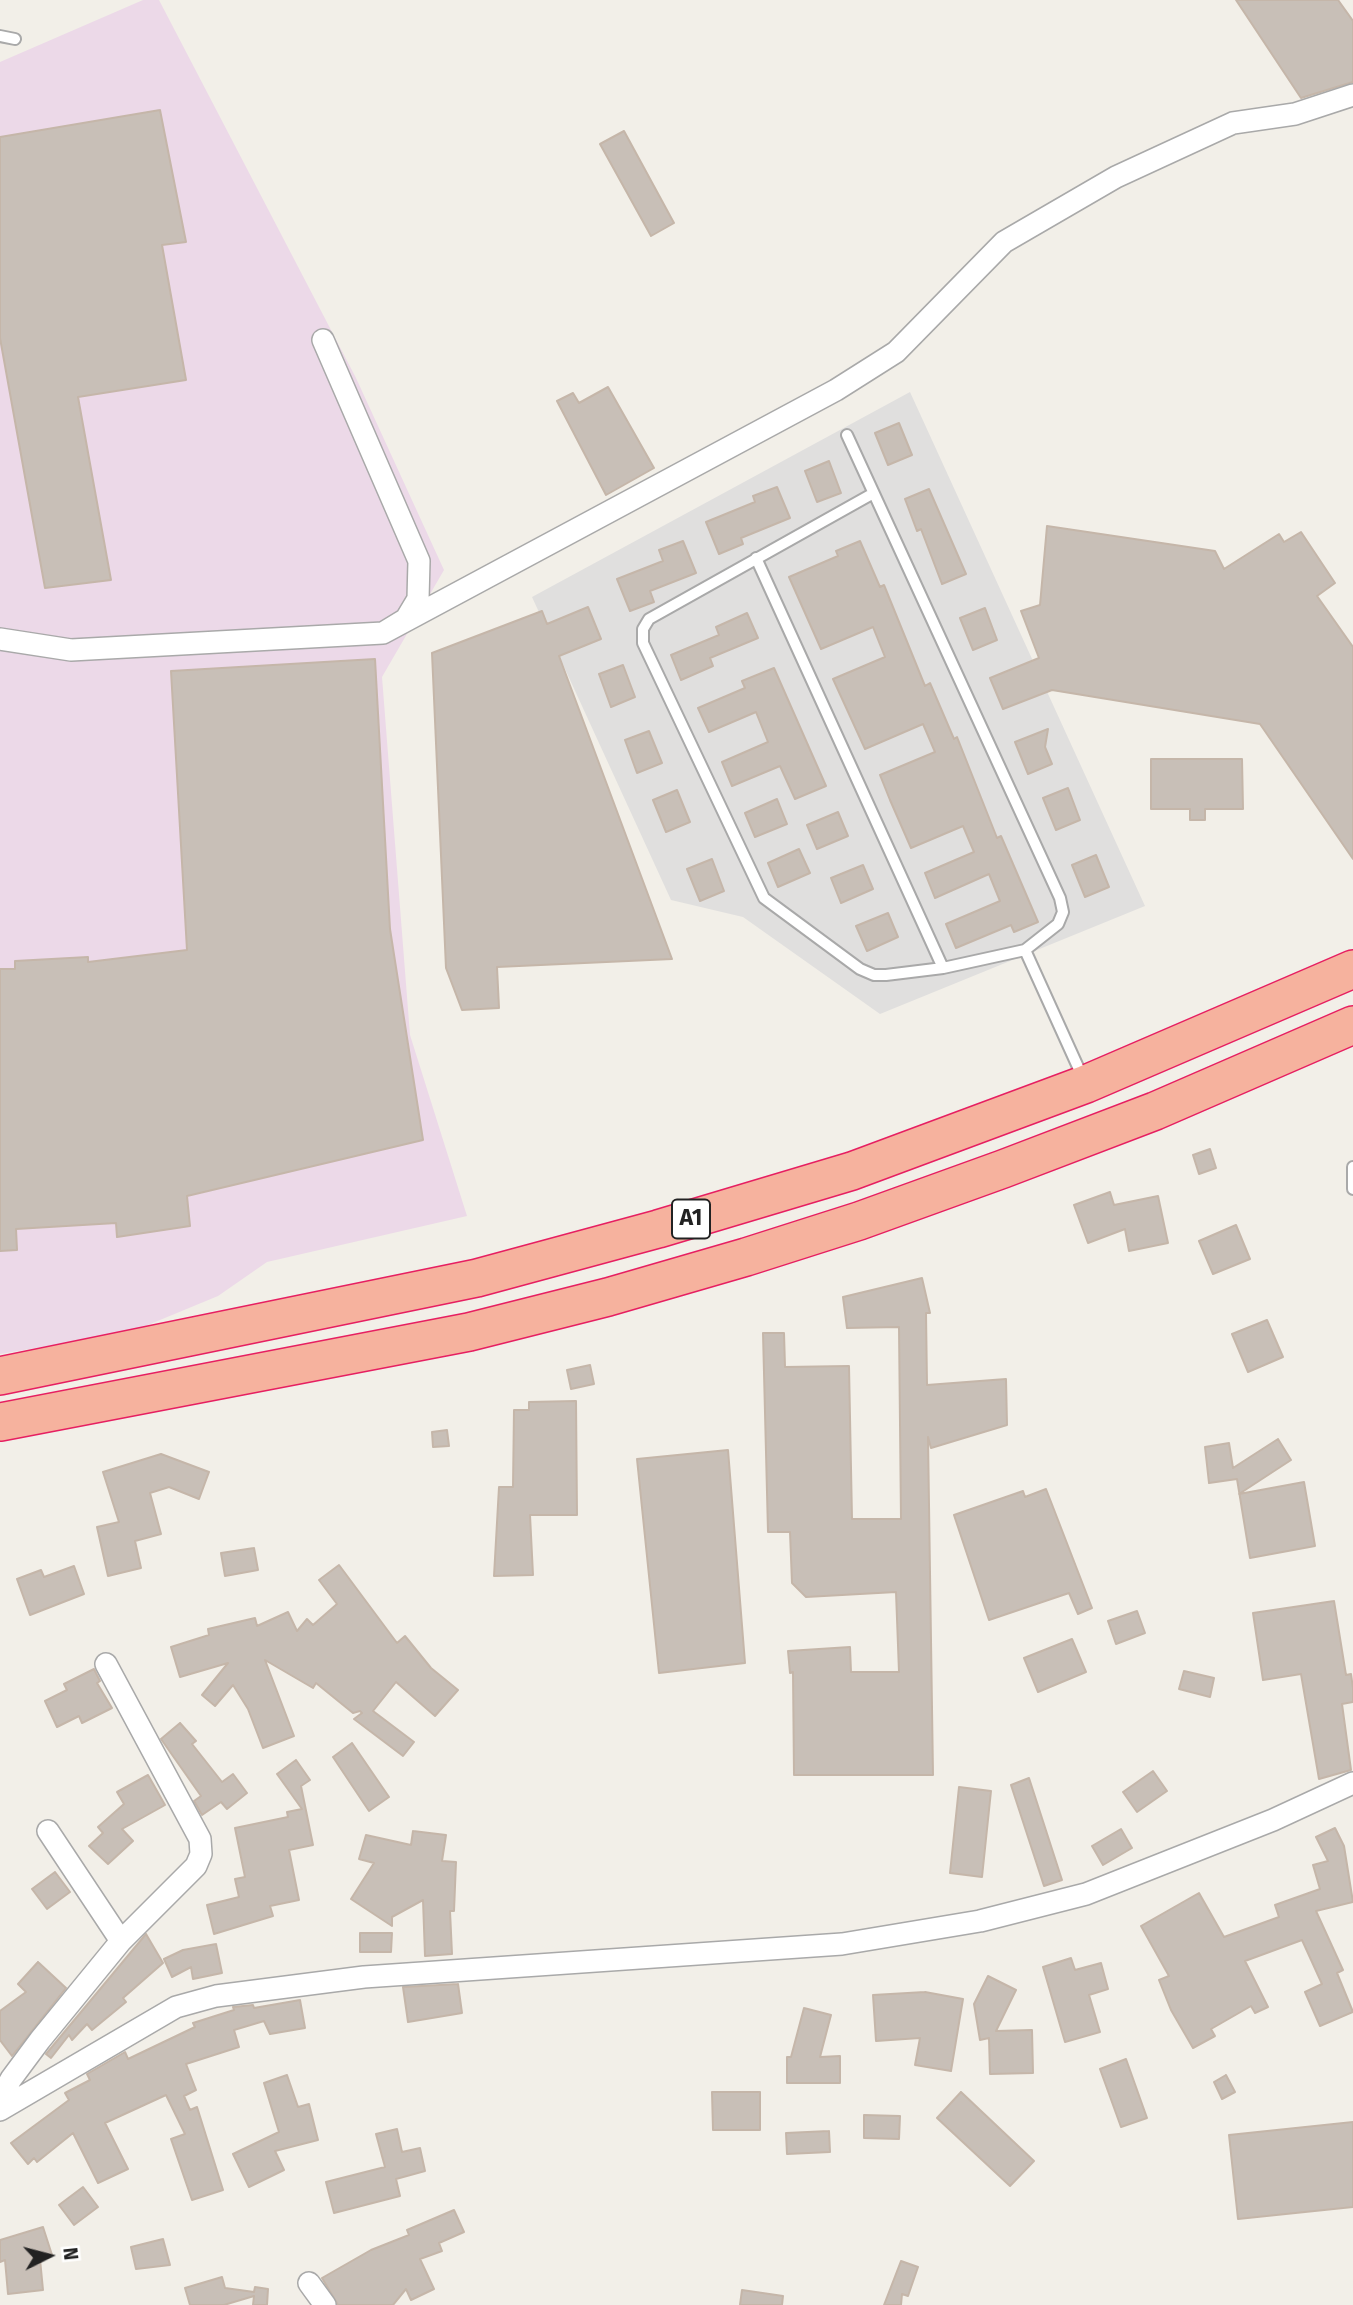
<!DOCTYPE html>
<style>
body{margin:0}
#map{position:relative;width:1353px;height:2305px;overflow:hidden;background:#f2efe8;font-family:"Fira Sans",sans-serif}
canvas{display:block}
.north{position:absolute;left:14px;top:2221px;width:70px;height:70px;-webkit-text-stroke:5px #fff;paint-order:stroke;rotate:84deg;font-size:19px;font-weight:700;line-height:28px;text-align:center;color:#222}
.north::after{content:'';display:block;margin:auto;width:24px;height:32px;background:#222;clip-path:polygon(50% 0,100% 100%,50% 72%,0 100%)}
</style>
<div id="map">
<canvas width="1353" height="2305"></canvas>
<div class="north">N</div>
</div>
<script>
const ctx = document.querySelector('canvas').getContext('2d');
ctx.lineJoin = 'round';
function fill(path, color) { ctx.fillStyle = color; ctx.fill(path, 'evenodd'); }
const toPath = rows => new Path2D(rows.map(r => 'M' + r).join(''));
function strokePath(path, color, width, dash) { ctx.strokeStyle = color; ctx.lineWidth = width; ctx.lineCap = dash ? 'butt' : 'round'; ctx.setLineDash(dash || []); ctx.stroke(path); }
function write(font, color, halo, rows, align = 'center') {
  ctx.font = font + ' "Fira Sans",sans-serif'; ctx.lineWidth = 5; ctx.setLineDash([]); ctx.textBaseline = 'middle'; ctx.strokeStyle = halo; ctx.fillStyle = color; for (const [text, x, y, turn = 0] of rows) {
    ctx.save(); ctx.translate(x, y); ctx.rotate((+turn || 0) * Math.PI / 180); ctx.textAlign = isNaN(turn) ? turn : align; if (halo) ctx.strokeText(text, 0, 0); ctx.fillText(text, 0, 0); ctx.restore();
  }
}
fill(toPath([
 [910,392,1145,906,880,1014,743,917,671,900,532,597]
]), '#e0dfde');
fill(toPath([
 [143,0,159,0,356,378,444,570,382,677,410,1035,467,1216,267,1262,218,1296,131,1332,0,1354,0,62]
]), '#ecd9e8');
const building = toPath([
 [1236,0,1338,0,1353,21,1353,82,1301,98,1236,0],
 [160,110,186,242,162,245,186,380,78,397,111,580,45,588,0,338,0,137,160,110],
 [624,131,674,223,651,236,600,144,624,131],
 [608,387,654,468,606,495,557,401,573,393,579,403,608,387],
 [899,423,912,455,888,465,875,433,899,423],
 [829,461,841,493,817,502,805,471,829,461],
 [777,487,790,518,741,538,743,544,719,554,706,522,755,502,753,496,777,487],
 [929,489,966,574,942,584,921,529,917,531,905,499,929,489],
 [1047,526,1215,551,1224,569,1279,534,1284,542,1301,532,1335,583,1317,596,1353,647,1353,859,1260,724,1052,690,1003,709,990,678,1039,658,1021,611,1040,605,1047,526],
 [683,541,696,573,650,591,654,602,630,611,617,579,663,561,659,550,683,541],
 [860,541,880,587,884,585,925,686,930,683,954,739,957,737,997,838,1001,836,1038,922,1014,932,1011,925,956,948,946,924,1000,901,989,874,935,898,925,873,974,852,963,826,911,848,890,800,880,775,935,752,923,724,865,749,833,679,885,657,873,627,821,649,789,577,838,556,836,551,860,541],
 [588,607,601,639,559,656,672,959,497,967,499,1008,462,1010,446,968,432,653,542,611,547,624,588,607],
 [985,608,997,640,973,650,960,618,985,608],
 [747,613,758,638,710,658,713,666,681,680,671,655,719,635,716,627,747,613],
 [375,659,390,929,423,1140,187,1196,190,1226,117,1237,116,1223,16,1229,17,1250,0,1251,0,969,15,969,15,961,88,957,88,962,187,950,171,671,375,659],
 [623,665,635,697,611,707,599,674,623,665],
 [774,668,826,786,795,799,780,766,732,786,722,762,768,742,756,712,709,732,698,708,745,688,742,681,774,668],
 [1048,729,1045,747,1052,764,1028,774,1015,742,1048,729],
 [649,731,662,763,637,773,625,740,649,731],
 [1151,759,1242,759,1243,809,1205,809,1205,820,1190,820,1190,809,1151,809,1151,759],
 [1068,788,1080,820,1056,830,1043,798,1068,788],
 [677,790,690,822,666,832,653,800,677,790],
 [777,799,787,824,755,837,745,813,777,799],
 [838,812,848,836,817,849,807,825,838,812],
 [799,849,810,873,778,887,768,863,799,849],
 [1096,855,1109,887,1085,897,1072,865,1096,855],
 [712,859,724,891,700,901,687,869,712,859],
 [863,865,873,889,841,903,831,878,863,865],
 [888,913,898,937,867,951,856,926,888,913],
 [1210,1149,1216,1168,1199,1174,1193,1155,1210,1149],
 [1110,1192,1114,1205,1158,1196,1168,1243,1129,1251,1125,1229,1088,1243,1074,1205,1110,1192],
 [1236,1225,1250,1259,1213,1274,1199,1241,1236,1225],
 [922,1278,930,1313,926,1313,927,1385,1006,1379,1007,1425,931,1448,928,1437,933,1775,794,1775,793,1672,790,1673,788,1651,850,1647,851,1672,899,1672,896,1592,806,1597,792,1583,790,1532,768,1532,763,1333,784,1333,785,1367,849,1366,852,1519,901,1519,899,1327,847,1328,843,1297,922,1278],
 [1267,1320,1283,1357,1248,1372,1232,1334,1267,1320],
 [590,1365,594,1384,571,1389,567,1370,590,1365],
 [576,1401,577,1515,530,1515,533,1575,494,1576,499,1487,513,1487,514,1410,529,1410,529,1402,576,1401],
 [447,1430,449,1446,433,1447,432,1432,447,1430],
 [1278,1439,1291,1460,1239,1494,1304,1482,1315,1546,1250,1558,1237,1479,1209,1483,1205,1447,1229,1443,1233,1468,1278,1439],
 [728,1450,745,1663,659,1673,637,1459,728,1450],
 [161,1454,209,1472,199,1499,169,1487,150,1493,161,1534,135,1541,141,1568,108,1576,97,1527,119,1522,103,1472,161,1454],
 [1046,1489,1092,1608,1078,1614,1069,1593,989,1620,954,1515,1023,1491,1025,1497,1046,1489],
 [254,1548,258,1570,225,1576,221,1553,254,1548],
 [339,1565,397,1643,405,1636,431,1668,458,1690,435,1716,396,1682,373,1711,414,1742,403,1756,354,1719,362,1713,360,1711,353,1713,316,1683,313,1688,265,1660,294,1736,263,1748,248,1709,233,1685,215,1706,202,1695,228,1663,180,1677,171,1647,209,1635,208,1629,255,1618,257,1626,288,1612,297,1631,307,1619,313,1625,337,1604,319,1580,339,1565],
 [74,1566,84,1594,30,1615,17,1579,41,1570,44,1577,74,1566],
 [1334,1601,1346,1675,1351,1674,1353,1688,1353,1702,1342,1704,1351,1770,1319,1779,1301,1674,1263,1680,1253,1613,1334,1601],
 [1137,1611,1145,1633,1116,1644,1108,1621,1137,1611],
 [1072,1639,1086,1672,1038,1692,1024,1658,1072,1639],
 [94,1669,100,1681,97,1683,112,1708,82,1723,79,1716,57,1727,45,1701,67,1690,64,1684,94,1669],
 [1184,1671,1214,1678,1210,1697,1179,1689,1184,1671],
 [180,1723,196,1741,192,1744,222,1782,233,1774,247,1793,227,1809,221,1802,202,1815,194,1801,201,1796,161,1739,180,1723],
 [352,1743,389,1797,369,1811,333,1757,352,1743],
 [296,1760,310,1780,301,1786,313,1845,289,1850,299,1900,270,1906,273,1916,214,1934,207,1905,239,1897,235,1879,245,1877,235,1828,288,1817,287,1812,302,1809,277,1774,296,1760],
 [1153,1771,1167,1791,1137,1812,1123,1792,1153,1771],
 [148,1775,165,1805,122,1829,133,1841,108,1864,89,1846,103,1833,98,1827,124,1804,117,1792,148,1775],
 [1029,1778,1062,1880,1044,1886,1011,1785,1029,1778],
 [959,1787,991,1791,982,1877,950,1873,959,1787],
 [1335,1828,1344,1846,1353,1902,1316,1911,1343,1970,1337,1973,1353,2012,1320,2026,1305,1992,1322,1984,1302,1940,1245,1961,1268,2007,1255,2013,1251,2006,1211,2029,1215,2036,1193,2048,1171,2010,1159,1980,1169,1976,1141,1926,1199,1893,1224,1937,1279,1917,1275,1905,1320,1889,1313,1865,1328,1861,1316,1837,1335,1828],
 [1121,1829,1132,1848,1103,1865,1092,1846,1121,1829],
 [413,1831,446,1835,442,1861,456,1862,454,1911,450,1911,452,1954,425,1956,423,1900,392,1917,392,1926,351,1899,374,1863,359,1859,366,1835,411,1845,413,1831],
 [55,1872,70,1892,47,1909,32,1889,55,1872],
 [360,1933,392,1933,391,1952,360,1952,360,1933],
 [146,1934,163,1963,123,1998,126,2002,92,2030,87,2024,72,2040,69,2035,51,2058,46,2054,146,1934],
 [216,1944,222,1973,193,1979,191,1967,172,1977,164,1959,183,1950,216,1944],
 [1071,1958,1075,1970,1101,1963,1108,1989,1089,1995,1100,2032,1065,2042,1043,1967,1071,1958],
 [38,1962,66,1988,12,2056,0,2040,0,2011,26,1992,18,1984,38,1962],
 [988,1976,1016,1990,996,2031,1032,2030,1033,2073,990,2074,989,2038,980,2040,974,2004,988,1976],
 [458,1984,462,2013,408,2022,403,1987,458,1984],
 [925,1992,963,1999,951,2071,915,2065,920,2038,876,2041,873,1995,925,1992],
 [300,2000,305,2028,270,2034,264,2021,234,2030,239,2047,186,2064,196,2090,184,2096,190,2110,197,2107,223,2190,192,2200,171,2139,185,2134,166,2095,105,2123,128,2169,98,2183,73,2133,37,2162,34,2158,28,2164,11,2143,69,2100,65,2093,90,2080,87,2074,125,2052,128,2059,195,2027,193,2023,234,2010,233,2007,253,2005,254,2008,300,2000],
 [804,2008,831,2015,820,2057,840,2056,840,2083,787,2083,787,2057,791,2057,804,2008],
 [1126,2059,1147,2118,1121,2127,1100,2069,1126,2059],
 [287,2075,298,2107,309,2104,318,2140,275,2151,284,2170,249,2187,233,2154,279,2132,264,2083,287,2075],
 [1226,2075,1235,2092,1222,2099,1214,2082,1226,2075],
 [712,2092,760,2092,760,2130,713,2130,712,2092],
 [961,2092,1034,2161,1010,2186,937,2118,961,2092],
 [864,2115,900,2116,899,2139,864,2138,864,2115],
 [1353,2122,1353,2207,1238,2219,1229,2135,1353,2122],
 [397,2129,402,2152,420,2148,425,2171,396,2179,400,2196,334,2213,326,2182,385,2167,376,2134,397,2129],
 [829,2131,830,2152,787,2154,786,2133,829,2131],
 [83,2187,98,2207,74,2225,59,2205,83,2187],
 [454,2210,464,2232,439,2243,442,2251,420,2259,434,2289,411,2300,406,2289,393,2305,338,2305,322,2278,371,2250,409,2235,407,2230,454,2210],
 [43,2227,52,2255,40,2259,43,2290,8,2294,5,2260,0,2262,0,2240,43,2227],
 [163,2239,170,2265,136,2269,131,2247,163,2239],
 [901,2261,918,2267,908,2296,902,2294,901,2305,884,2305,901,2261],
 [222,2277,225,2288,254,2292,255,2287,268,2289,267,2305,253,2305,254,2296,224,2305,190,2305,185,2288,222,2277],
 [742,2290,783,2296,782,2305,740,2305,742,2290]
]);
fill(building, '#c8bfb7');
strokePath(building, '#c5b6a9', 2);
const service = toPath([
 [0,36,15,39],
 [847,435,1060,898,1063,912,1058,924,1025,950,943,968,886,975,874,975,860,969,764,898,643,643,643,629,649,619,872,494],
 [756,558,943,968],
 [1025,950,1083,1078],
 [1353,1167,1353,1189]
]);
const minor = toPath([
 [383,633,836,390,896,352,1004,242,1116,177,1233,123,1295,114,1353,95],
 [0,639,71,650,383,633,406,619,418,599,419,561,323,340],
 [48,1831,121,1941],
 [0,2100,11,2079,40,2040,121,1941,196,1866,201,1854,200,1839,106,1664],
 [0,2110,176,2007,216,1996,364,1977,842,1944,980,1921,1086,1894,1273,1820,1353,1783],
 [309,2283,325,2305]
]);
const trunk = toPath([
 [0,1376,477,1278,658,1229,852,1171,1086,1084,1353,969],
 [0,1422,469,1332,608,1297,746,1257,859,1221,1003,1169,1155,1111,1353,1025]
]);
strokePath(service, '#a9a9a9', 14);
strokePath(minor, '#a9a9a9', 24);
strokePath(trunk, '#e61f61', 40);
strokePath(service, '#fff', 10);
strokePath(minor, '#fff', 21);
strokePath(trunk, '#f6b29e', 37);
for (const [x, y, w] of [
 [691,1219,38]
]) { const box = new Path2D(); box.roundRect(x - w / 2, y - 19.5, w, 39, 5); ctx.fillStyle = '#fff'; ctx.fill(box); strokePath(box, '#222', 2); }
write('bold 23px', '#222', null, [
 ["A1",691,1219]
]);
</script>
